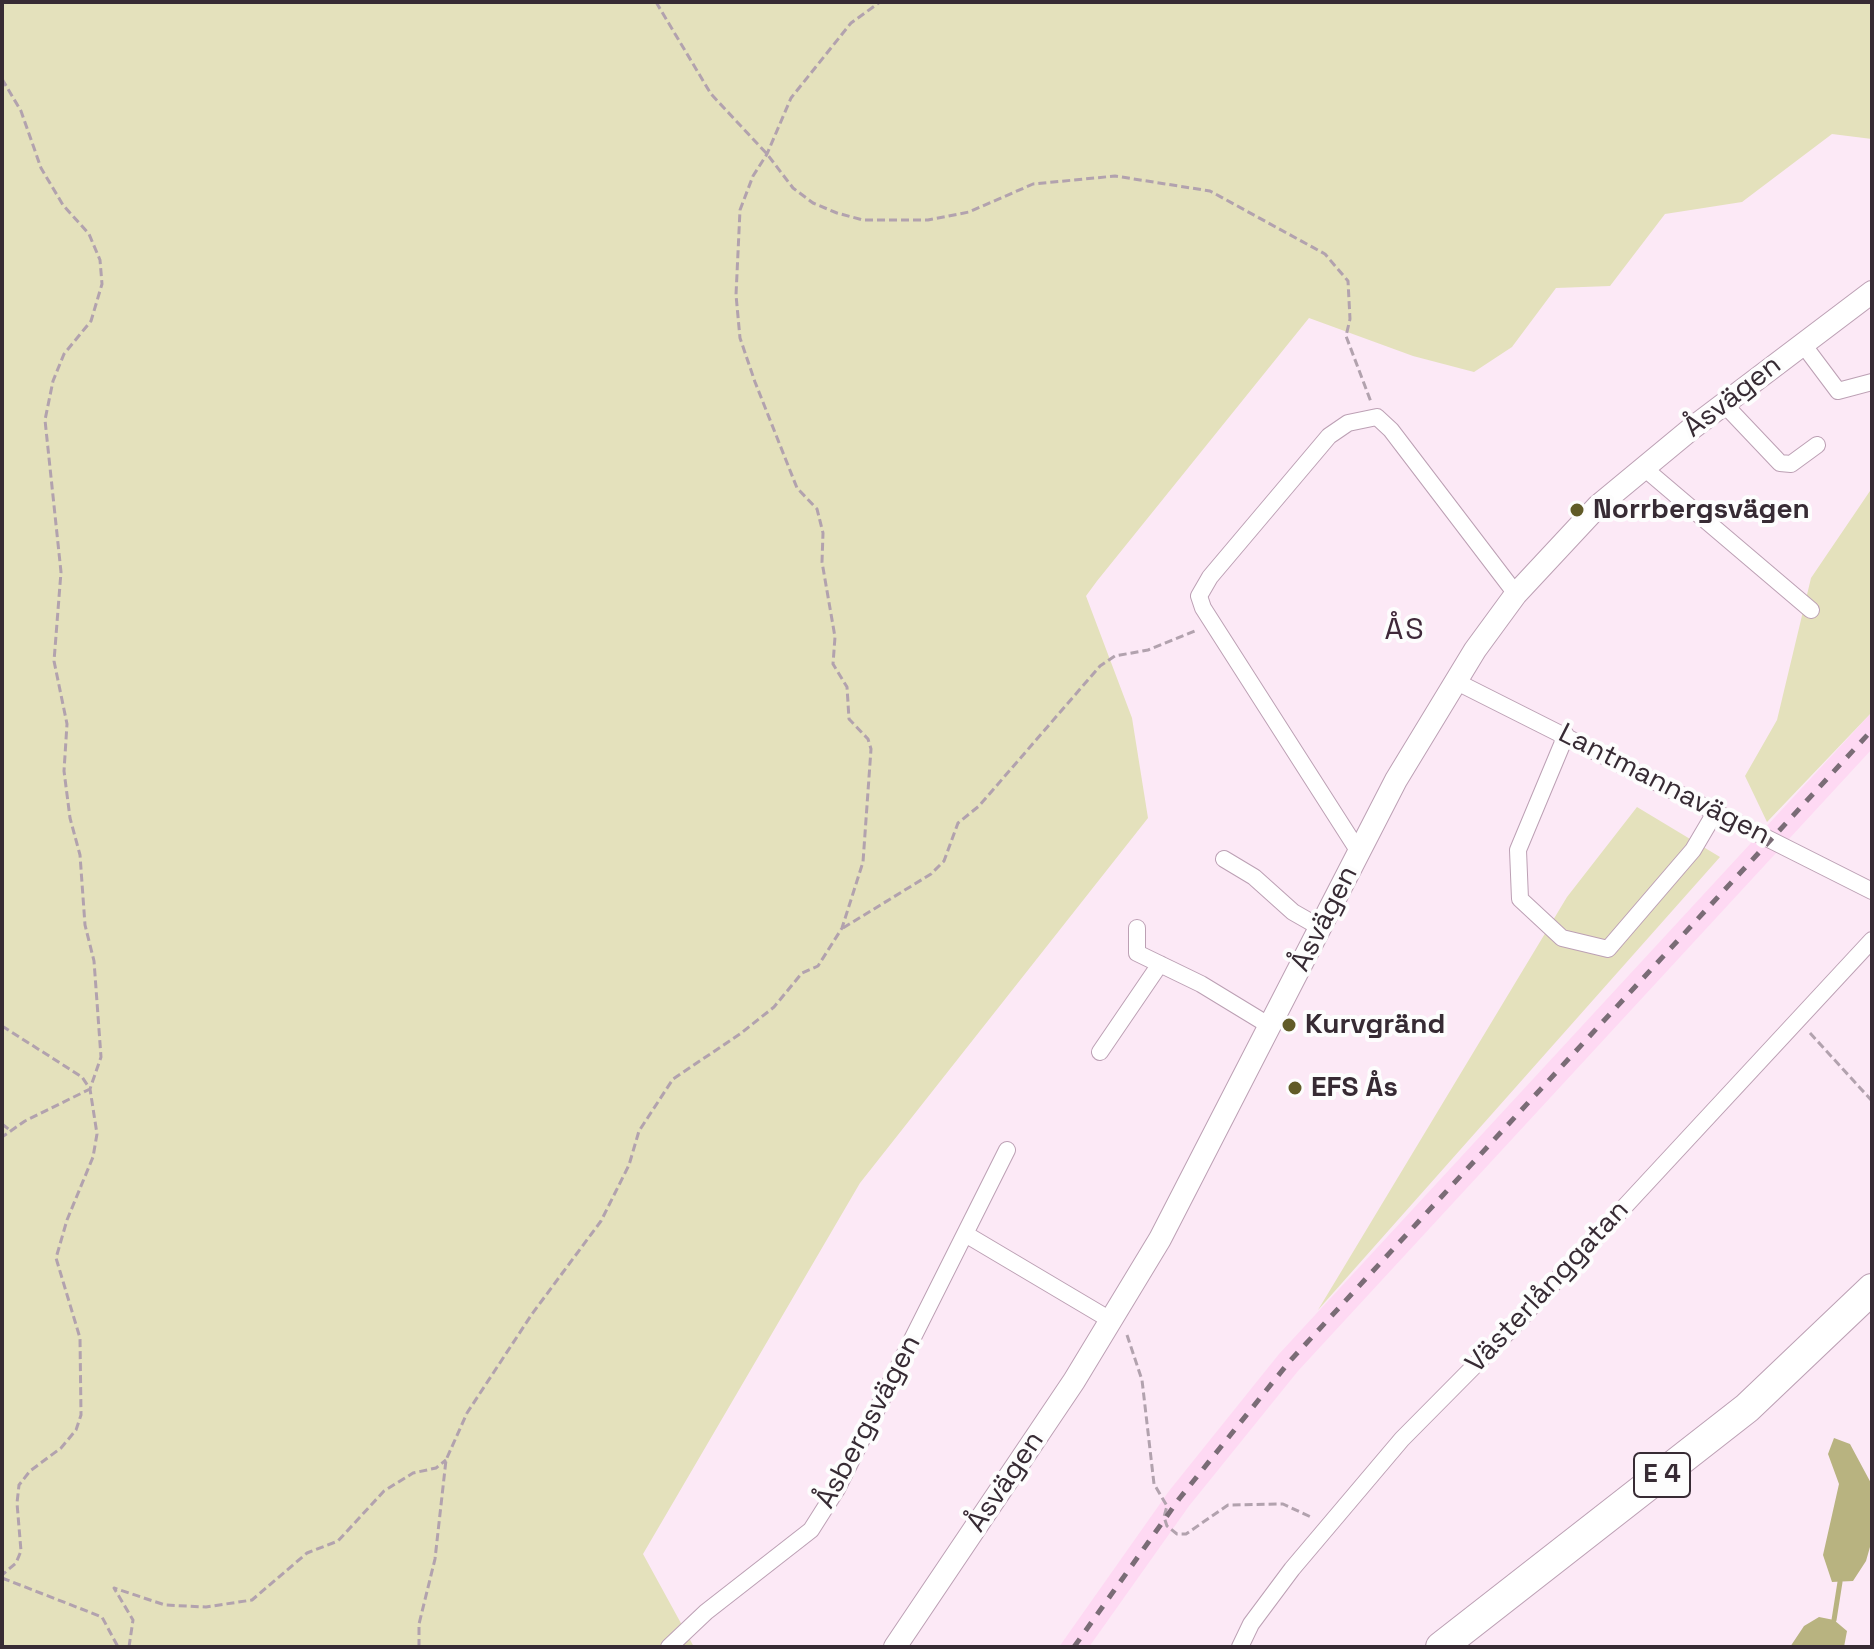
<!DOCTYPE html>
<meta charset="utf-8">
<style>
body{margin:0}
#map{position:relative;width:1874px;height:1649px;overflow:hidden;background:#fce9f6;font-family:"Space Grotesk",sans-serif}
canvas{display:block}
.frame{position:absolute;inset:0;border:4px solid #372b34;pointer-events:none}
</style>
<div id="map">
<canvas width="1874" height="1649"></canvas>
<div class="frame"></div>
</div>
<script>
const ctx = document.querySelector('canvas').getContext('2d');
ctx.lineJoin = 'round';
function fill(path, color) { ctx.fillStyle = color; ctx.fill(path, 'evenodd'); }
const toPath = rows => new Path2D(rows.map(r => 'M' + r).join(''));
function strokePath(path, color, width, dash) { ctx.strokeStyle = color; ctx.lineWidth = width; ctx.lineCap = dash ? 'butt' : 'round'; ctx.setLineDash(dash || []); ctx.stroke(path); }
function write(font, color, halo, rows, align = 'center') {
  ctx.font = font + ' "Space Grotesk",sans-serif'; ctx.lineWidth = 8; ctx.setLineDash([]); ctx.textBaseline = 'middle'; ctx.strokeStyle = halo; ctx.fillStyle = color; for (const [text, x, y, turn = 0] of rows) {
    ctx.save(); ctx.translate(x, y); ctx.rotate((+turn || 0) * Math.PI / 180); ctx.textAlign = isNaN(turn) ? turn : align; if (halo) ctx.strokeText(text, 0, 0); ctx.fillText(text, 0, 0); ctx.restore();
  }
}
fill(toPath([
 [1872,712,1872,749,1298,1371,1189,1506,1089,1647,1059,1647,1169,1491,1279,1354]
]), '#fed9f3');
fill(toPath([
 [2,2,1872,2,1872,139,1832,134,1742,202,1665,214,1610,286,1556,288,1512,347,1474,372,1413,356,1309,318,1097,581,1086,596,1132,718,1148,818,860,1183,643,1554,694,1647,2,1647],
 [1872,488,1872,712,1767,822,1745,776,1777,720,1811,578],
 [1637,807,1720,857,1318,1310,1567,897]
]), '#e4e1bc');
fill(toPath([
 [1834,1438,1850,1444,1872,1485,1872,1540,1866,1561,1853,1581,1832,1582,1823,1555,1839,1484,1828,1454],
 [1819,1617,1834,1620,1847,1631,1844,1647,1790,1647,1804,1626]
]), '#b8b380');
strokePath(toPath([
 [1834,1620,1840,1582]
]), '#b8b380', 5);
const street = toPath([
 [1802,343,1838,391,1872,382],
 [1724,404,1780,463,1791,464,1817,445],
 [1644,468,1811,610],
 [1455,681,1872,891],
 [1566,735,1518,850,1520,899,1562,938,1608,949,1693,850,1716,811],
 [1359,852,1203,608,1199,596,1210,577,1329,436,1348,423,1377,417,1391,430,1516,594],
 [1224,859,1254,877,1293,912,1321,928],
 [1137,928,1137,953,1201,984,1270,1026],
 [1100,1052,1160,964],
 [967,1235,1112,1321],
 [669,1647,706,1612,811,1530,837,1489,1007,1150],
 [1240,1647,1251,1624,1292,1569,1402,1439,1512,1328,1872,940]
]);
const secondary = toPath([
 [895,1647,1074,1381,1160,1239,1396,780,1475,650,1516,594,1598,506,1691,429,1872,292]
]);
const highway = toPath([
 [1441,1647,1747,1408,1872,1289]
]);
strokePath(street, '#bca0b4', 18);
strokePath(secondary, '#bca0b4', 24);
strokePath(highway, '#bca0b4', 32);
strokePath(toPath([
 [656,2,711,94,767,154,793,188,813,203,837,213,863,220,928,220,969,212,1033,184,1115,176,1210,191,1325,254,1348,281,1350,319,1346,336,1371,402],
 [2,79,21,111,41,168,63,205,89,234,100,260,102,284,91,321,64,354,53,381,45,420,61,572,54,661,67,724,64,771,70,818,80,855,85,925,94,961,101,1057,90,1089,97,1134,93,1157,67,1220,56,1258,80,1338,81,1415,76,1430,61,1448,30,1471,19,1485,17,1503,21,1551,16,1563,2,1575],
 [843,928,931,874,944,861,958,823,979,806,1100,666,1115,656,1148,650,1197,630],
 [2,1026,82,1077,90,1089,25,1121,2,1137],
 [1810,1033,1872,1101],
 [2,1124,11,1131],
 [1127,1335,1142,1380,1154,1484,1167,1506,1164,1517,1167,1526,1177,1534,1186,1534,1228,1505,1283,1504,1313,1518],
 [2,1578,102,1617,118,1647],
 [129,1647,133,1620,114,1588,165,1605,206,1607,252,1600,307,1553,338,1541,384,1491,413,1473,436,1468,446,1460],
 [419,1647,419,1624,435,1559,446,1460,467,1413,532,1314,601,1221,629,1165,639,1131,673,1079,740,1034,774,1007,802,973,818,966,842,928,863,862,871,749,868,739,849,719,847,687,833,664,835,637,822,562,823,533,817,509,797,488,755,382,740,338,736,295,740,210,753,176,767,154,791,98,851,23,880,2]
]), '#b2a2ae', 3, [8, 4]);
strokePath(street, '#fff', 16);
strokePath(secondary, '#fff', 22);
strokePath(highway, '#fff', 30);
strokePath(toPath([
 [1074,1647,1179,1499,1289,1362,1872,730]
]), '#7a6c76', 5, [10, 10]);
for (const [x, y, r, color] of [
 [1577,510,8,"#615b27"],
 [1289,1025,8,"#615b27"],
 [1295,1088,8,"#615b27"]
]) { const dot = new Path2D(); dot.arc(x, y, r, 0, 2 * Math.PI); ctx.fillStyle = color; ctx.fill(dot); strokePath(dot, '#fdfdfd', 3); }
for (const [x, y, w] of [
 [1662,1475,56]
]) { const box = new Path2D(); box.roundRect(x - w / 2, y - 22, w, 44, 6); ctx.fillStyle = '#fdfdfd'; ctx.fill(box); strokePath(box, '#372b34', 2); }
write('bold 26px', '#372b34', null, [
 ["E 4",1662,1475]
]);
write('28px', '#372b34', '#fdfdfd', [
 ["Åsvägen",1733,397,-38],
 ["Lantmannavägen",1664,785,27],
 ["Åsvägen",1325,919,-63],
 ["Västerlånggatan",1548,1287,-47],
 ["Åsbergsvägen",869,1422,-62],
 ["Åsvägen",1006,1482,-56]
]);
write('bold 28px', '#372b34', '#fdfdfd', [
 ["Norrbergsvägen",1593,510],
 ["Kurvgränd",1305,1025],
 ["EFS Ås",1311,1088]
], 'left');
ctx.letterSpacing = '2px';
write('30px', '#3f2839', '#fdfdfd', [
 ["ÅS",1405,631]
]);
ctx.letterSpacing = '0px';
</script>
